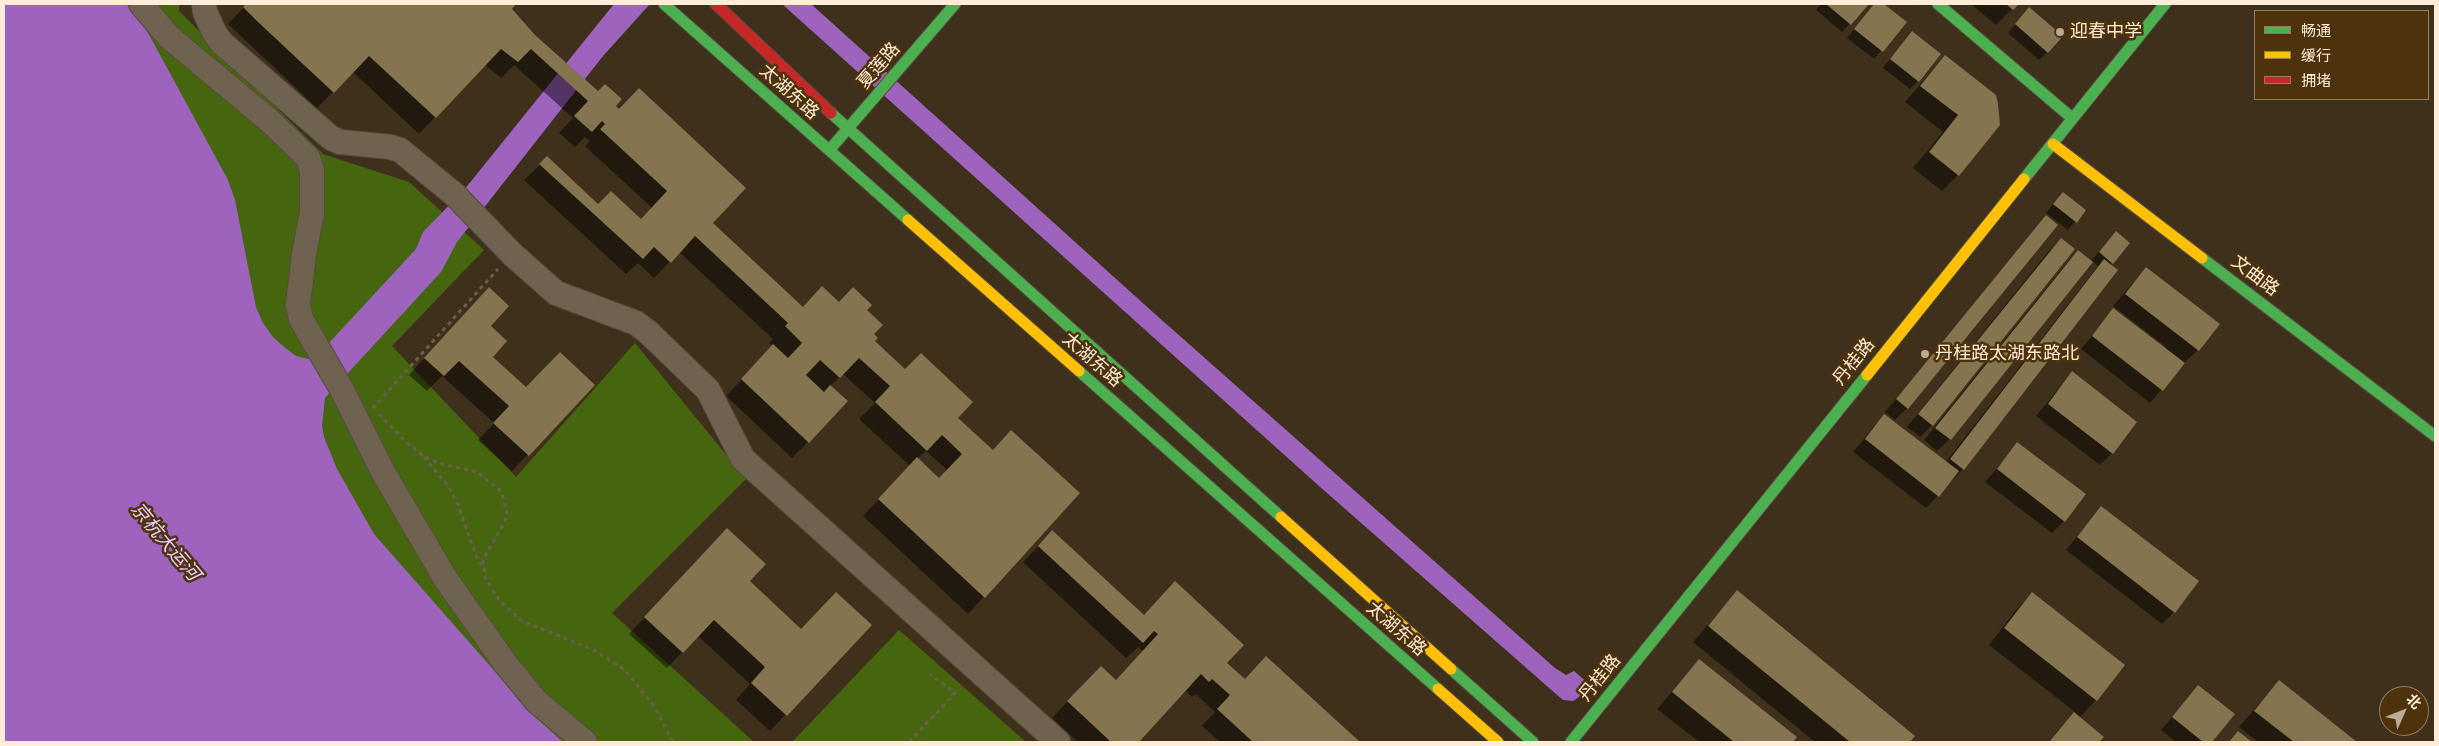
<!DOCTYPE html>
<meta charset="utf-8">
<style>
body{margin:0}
#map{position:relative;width:2439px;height:746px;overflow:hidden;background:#3f301b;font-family:"PT Sans Narrow","Noto Sans SC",sans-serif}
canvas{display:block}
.frame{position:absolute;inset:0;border:5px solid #ffedda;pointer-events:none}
.legend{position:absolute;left:2254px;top:10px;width:175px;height:90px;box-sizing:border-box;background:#4e320c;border:1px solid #957d5e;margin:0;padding:6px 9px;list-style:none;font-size:15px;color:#ffedda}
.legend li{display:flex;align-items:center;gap:10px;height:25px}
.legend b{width:25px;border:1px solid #957d5e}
.north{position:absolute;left:2379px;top:686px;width:50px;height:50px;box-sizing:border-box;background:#4e320c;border:1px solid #957d5e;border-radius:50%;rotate:46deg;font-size:14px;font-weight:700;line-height:20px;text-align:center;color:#ffedda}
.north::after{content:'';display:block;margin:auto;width:18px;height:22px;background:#bcab97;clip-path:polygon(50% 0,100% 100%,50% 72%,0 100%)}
</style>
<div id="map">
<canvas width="2439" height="746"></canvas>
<div class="frame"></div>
<ul class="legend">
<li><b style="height:6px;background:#4caf50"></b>畅通</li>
<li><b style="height:6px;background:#ffc107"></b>缓行</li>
<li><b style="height:6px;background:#c62828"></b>拥堵</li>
</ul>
<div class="north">北</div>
</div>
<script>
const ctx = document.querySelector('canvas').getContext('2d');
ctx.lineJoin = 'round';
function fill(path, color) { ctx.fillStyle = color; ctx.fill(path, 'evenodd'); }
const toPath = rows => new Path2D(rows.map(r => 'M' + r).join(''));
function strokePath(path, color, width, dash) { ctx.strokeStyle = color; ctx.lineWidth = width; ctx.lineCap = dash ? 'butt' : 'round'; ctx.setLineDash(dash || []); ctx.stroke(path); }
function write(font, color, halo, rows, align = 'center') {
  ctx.font = font + ' "PT Sans Narrow","Noto Sans SC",sans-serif'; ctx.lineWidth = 5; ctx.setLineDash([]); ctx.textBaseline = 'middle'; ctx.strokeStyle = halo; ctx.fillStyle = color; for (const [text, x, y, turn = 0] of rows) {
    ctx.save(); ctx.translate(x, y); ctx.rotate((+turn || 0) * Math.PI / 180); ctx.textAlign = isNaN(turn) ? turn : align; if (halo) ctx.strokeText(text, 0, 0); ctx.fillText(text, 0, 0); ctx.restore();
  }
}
fill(toPath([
 [4,4,179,4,179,11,323,154,409,182,484,250,392,346,516,477,635,343,746,479,612,613,754,742,4,742],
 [899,630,1026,742,792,742]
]), '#45660e');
fill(toPath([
 [4,4,126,4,140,18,228,180,235,200,256,307,263,323,273,337,284,347,296,356,308,359,328,344,416,249,423,232,464,190,614,4,650,4,603,56,457,242,441,272,325,398,322,426,324,437,337,469,374,534,534,716,563,742,4,742],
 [782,4,811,4,1155,314,1555,668,1566,675,1574,671,1589,684,1579,697,1573,701,1563,700,1556,694,1319,486]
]), '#9d63bd');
fill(toPath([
 [247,4,514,4,510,10,534,35,614,106,712,223,802,308,839,304,865,310,873,341,992,451,1078,493,968,614,863,516,910,466,859,419,875,403,843,374,830,386,808,442,792,458,726,396,773,346,769,343,773,339,679,252,654,278,638,263,626,274,524,180,547,158,598,205,641,220,652,208,585,146,590,141,585,137,575,147,559,133,573,118,514,65,501,78,484,64,419,134,353,72,317,108,228,24],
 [926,451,947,470,939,479,917,459],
 [1821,4,1867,4,1842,32,1816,10],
 [1875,4,1882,4,1905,22,1874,59,1847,38],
 [1971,4,2017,4,1996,25],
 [2021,17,2047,52,2039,60,2008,33],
 [1912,32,1918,81,1910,89,1883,68],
 [1945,56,1995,96,1958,175,1942,191,1913,168,1943,132,1905,102],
 [2055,201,2085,210,2068,230,2046,213],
 [2046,217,1907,408,1895,420,1885,412],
 [2061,239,2073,250,1932,425,1920,437,1907,427,2048,252],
 [2108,241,2129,243,2110,265,1963,469,1926,508,1853,452,1884,415,1945,463,2098,266,2093,261,1950,439,1937,451,1924,440,2066,264,2078,252,2090,262],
 [2146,268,2198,350,2185,362,2150,403,2081,349,2114,310,2165,349,2166,347,2113,306],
 [473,305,489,326,491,357,526,389,593,385,512,471,478,440,494,423,442,376,427,391,409,375],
 [2072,373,2112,453,2100,465,2036,416],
 [2018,444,2064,521,2052,533,1985,482],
 [2101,508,2174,612,2162,624,2066,550],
 [1052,532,1143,616,1225,663,1244,680,1266,657,1358,742,1220,742,1202,726,1215,712,1196,694,1192,697,1185,690,1137,742,1078,742,1052,718,1085,683,1115,681,1143,651,1138,647,1126,658,1023,562],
 [711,546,801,630,870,625,770,731,736,700,750,684,698,636,667,668,629,634],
 [1737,592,1913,736,1908,742,1815,742,1693,642],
 [2032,594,2096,700,2079,718,2102,737,2097,742,2048,742,2075,712,1989,645,2016,610],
 [1699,661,1795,738,1791,742,1699,742,1657,709],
 [2279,681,2355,742,2258,742,2239,727],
 [2198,687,2233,715,2211,742,2176,742,2161,730]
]), '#0007');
fill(toPath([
 [246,4,516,4,512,9,535,35,598,91,605,84,622,99,616,106,619,109,639,88,746,188,713,223,803,307,822,286,839,302,853,287,872,305,867,310,883,325,874,334,878,338,875,341,905,369,921,353,973,402,958,418,993,450,1011,430,1080,493,985,598,878,499,917,457,939,478,962,454,942,435,927,451,875,402,890,386,859,358,840,378,820,360,806,375,824,392,830,385,848,401,809,443,741,379,773,344,788,358,802,343,785,326,788,323,695,236,671,263,654,247,643,259,539,164,547,156,598,204,611,191,641,219,667,191,600,129,605,124,602,121,592,132,574,116,588,101,531,49,518,62,501,49,436,118,369,56,334,93,258,22,243,7],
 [1826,4,1869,4,1851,25],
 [1874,4,1884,4,1907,22,1883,52,1854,29],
 [2006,4,2019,4,2013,10],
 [2029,7,2063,36,2048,53,2015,24],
 [1912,31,1941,54,1919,82,1890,59],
 [1945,55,1996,95,1998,104,2000,125,1959,176,1929,152,1958,115,1920,86],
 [2063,192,2086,210,2077,223,2053,204],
 [2046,215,2058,225,1908,409,1896,399],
 [2116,231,2130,243,2113,264,2099,252],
 [2061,238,2075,249,1933,426,1918,414],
 [2078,250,2093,262,1951,440,1935,428],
 [2104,259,2118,270,1964,470,1950,459],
 [2146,267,2220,324,2199,351,2125,294],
 [489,287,509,306,491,326,507,341,493,357,526,387,560,352,595,385,529,456,493,423,509,406,459,361,444,376,424,358],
 [2113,308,2185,363,2163,391,2092,336],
 [2072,371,2137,422,2113,454,2048,404],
 [1884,414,1959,471,1939,497,1865,439],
 [2017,442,2086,494,2065,522,1997,469],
 [2101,506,2199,581,2175,613,2077,537],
 [727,528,766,564,750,581,801,629,836,592,872,625,787,716,751,683,765,667,714,620,683,653,644,617],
 [1052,530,1144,615,1175,581,1244,645,1227,663,1245,679,1266,656,1360,742,1253,742,1217,709,1230,695,1212,679,1209,682,1201,674,1139,742,1111,742,1067,701,1101,666,1116,680,1158,634,1154,631,1143,643,1038,546],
 [1737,590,1915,736,1910,742,1850,742,1708,626],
 [2032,592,2125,665,2097,701,2004,628],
 [1699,659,1797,737,1793,742,1734,742,1672,692],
 [2279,680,2357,742,2294,742,2254,711],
 [2198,685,2235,714,2212,742,2203,742,2172,717],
 [2074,712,2104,737,2099,742,2049,742],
 [2238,731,2252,742,2229,742]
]), '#84744f');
const street = toPath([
 [141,4,169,37,271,122,308,158,312,171,312,213,304,254,298,305,301,319,341,388,383,472,445,578,505,663,536,701,585,742],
 [204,4,205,12,215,34,222,43,331,138,340,142,391,147,400,150,455,195,512,254,556,293,636,323,648,332,708,390,743,459,1058,742]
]);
const fast = toPath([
 [664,4,908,220],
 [1938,4,2072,118],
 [831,113,1281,517],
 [832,147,955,4],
 [2024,179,2165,4],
 [2202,258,2435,436],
 [1079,371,1438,689],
 [1451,669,1533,742],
 [1571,742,1867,375]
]);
const slow = toPath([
 [2053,144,2202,258],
 [908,220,1079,371],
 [1867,375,2024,179],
 [1281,517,1451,669],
 [1438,689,1498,742]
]);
const jam = toPath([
 [716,4,831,113]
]);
strokePath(street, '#584c3d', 26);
strokePath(fast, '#584c3d', 13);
strokePath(slow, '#584c3d', 13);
strokePath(jam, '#584c3d', 13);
strokePath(toPath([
 [373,408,498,269],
 [379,414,406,442,422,455,438,463,477,472,501,491,507,512,505,522,483,559,485,577,498,599,522,621,594,650,625,670,654,706,673,742],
 [424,457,448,486,457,502,476,556,484,569],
 [909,742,955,693,930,674]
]), '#6a5e4f', 3, [4, 4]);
strokePath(street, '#706251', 24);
strokePath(fast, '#4caf50', 11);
strokePath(slow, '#ffc107', 11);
strokePath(jam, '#c62828', 11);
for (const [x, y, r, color] of [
 [2060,32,5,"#bcab97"],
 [1925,354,5,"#bcab97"]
]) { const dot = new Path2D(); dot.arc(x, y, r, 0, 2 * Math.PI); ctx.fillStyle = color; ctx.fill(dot); strokePath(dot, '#4e320c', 2); }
write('18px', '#ffedda', '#4e320c', [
 ["迎春中学",2070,32],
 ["丹桂路太湖东路北",1935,354]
], 'left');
write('18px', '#ffedda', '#4e320c', [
 ["夏莲路",879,66,-49],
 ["太湖东路",789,92,42],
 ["文曲路",2255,276,37],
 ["太湖东路",1092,360,41],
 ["丹桂路",1854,362,-51],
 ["太湖东路",1396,629,41],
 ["丹桂路",1600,678,-51]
]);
write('italic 19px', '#e8cbfe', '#4e320c', [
 ["京杭大运河",165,542,50]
]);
</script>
